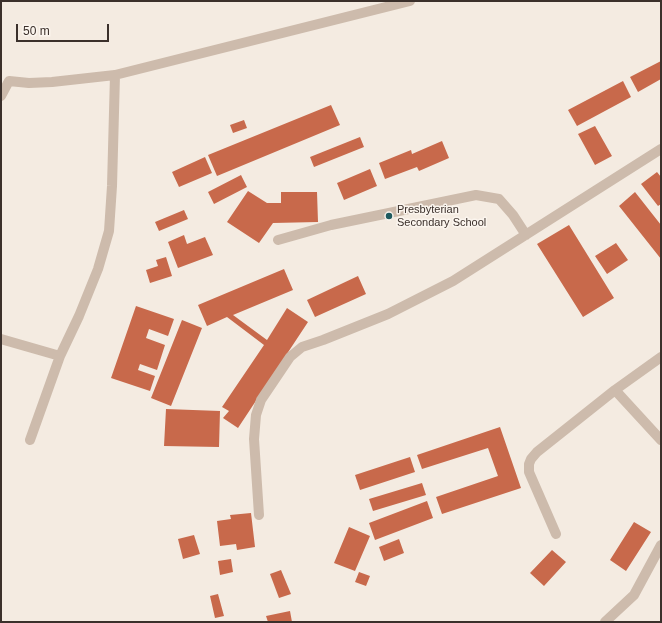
<!DOCTYPE html>
<style>
body{margin:0}
#map{position:relative;width:662px;height:623px;overflow:hidden;background:#f4ebe1;font-family:Arial,sans-serif}
canvas{display:block}
.frame{position:absolute;inset:0;border:2px solid #3b302b;pointer-events:none}
.scale{position:absolute;left:16px;top:24px;width:93px;height:18px;box-sizing:border-box;border:2px solid #3b302b;border-top:0;padding-left:5px;font-size:12px;line-height:14px;white-space:nowrap;color:#3b302b;-webkit-text-stroke:3px #fbf5ee;paint-order:stroke}
</style>
<div id="map">
<canvas width="662" height="623"></canvas>
<div class="frame"></div>
<div class="scale">50 m</div>
</div>
<script>
const ctx = document.querySelector('canvas').getContext('2d');
ctx.lineJoin = 'round';
function fill(path, color) { ctx.fillStyle = color; ctx.fill(path, 'evenodd'); }
const toPath = rows => new Path2D(rows.map(r => 'M' + r).join(''));
function strokePath(path, color, width, dash) { ctx.strokeStyle = color; ctx.lineWidth = width; ctx.lineCap = dash ? 'butt' : 'round'; ctx.setLineDash(dash || []); ctx.stroke(path); }
function write(font, color, halo, rows, align = 'center') {
  ctx.font = font + ' Arial,sans-serif'; ctx.lineWidth = 3; ctx.setLineDash([]); ctx.textBaseline = 'middle'; ctx.strokeStyle = halo; ctx.fillStyle = color; for (const [text, x, y, turn = 0] of rows) {
    ctx.save(); ctx.translate(x, y); ctx.rotate((+turn || 0) * Math.PI / 180); ctx.textAlign = isNaN(turn) ? turn : align; if (halo) ctx.strokeText(text, 0, 0); ctx.fillText(text, 0, 0); ctx.restore();
  }
}
fill(toPath([
 [661,61,661,79,638,92,630,77],
 [623,81,631,97,577,126,568,110],
 [331,105,340,125,217,176,208,155],
 [244,120,247,128,233,133,230,125],
 [595,126,612,156,595,165,578,134],
 [360,137,364,147,314,167,310,157],
 [442,141,449,158,419,171,417,167,385,179,379,163,411,150,412,154],
 [205,157,212,173,179,187,172,172],
 [370,169,377,186,344,200,337,183],
 [657,172,661,177,661,204,658,206,641,184],
 [241,175,247,187,214,204,208,192],
 [248,191,267,203,281,203,281,192,317,192,318,222,273,223,259,243,227,222],
 [635,192,661,225,661,259,619,206],
 [184,210,188,219,159,231,155,222],
 [569,225,614,298,583,317,537,244],
 [184,235,187,244,205,237,213,255,178,268,168,242],
 [616,243,628,260,607,274,595,256],
 [166,257,172,276,150,283,146,270,158,266,156,260],
 [284,269,293,290,233,315,267,340,287,308,308,322,238,428,223,418,229,411,222,407,264,345,227,317,207,326,198,305],
 [358,276,366,294,315,317,307,300],
 [136,306,174,319,168,336,149,329,146,338,165,345,157,370,140,364,138,370,155,376,150,391,111,378],
 [182,320,202,328,171,406,151,398],
 [166,409,220,411,219,447,164,446],
 [500,427,521,488,442,514,436,497,498,476,488,448,422,469,417,455],
 [410,457,415,472,360,490,355,475],
 [422,483,426,495,373,511,369,499],
 [427,501,433,518,375,540,369,523],
 [251,513,255,547,237,550,236,544,220,546,217,521,231,519,230,515],
 [634,522,651,532,626,571,610,560],
 [349,527,370,536,355,571,334,563],
 [194,535,200,554,183,559,178,539],
 [399,539,404,553,384,561,379,547],
 [552,550,566,562,544,586,530,573],
 [231,559,233,572,220,575,218,561],
 [281,570,291,594,279,598,270,574],
 [359,572,370,576,366,586,355,582],
 [218,594,224,616,215,618,210,596],
 [290,611,292,622,268,622,266,616]
]), '#c8694b');
strokePath(toPath([
 [1,96,9,81,29,83,52,82,115,75,410,1],
 [278,240,331,225,476,195,499,199,513,215,526,235],
 [1,339,60,356],
 [615,390,661,440],
 [30,440,60,356,79,316,98,269,109,231,112,186,115,75],
 [259,515,254,439,256,415,261,400,290,357,302,347,323,340,388,314,453,281,661,149],
 [556,534,529,472,529,464,531,459,537,452,615,390,661,357],
 [605,622,634,595,661,545]
]), '#cdbbac', 10);
for (const [x, y, r, color] of [
 [389,216,4,"#1f5a5e"]
]) { const dot = new Path2D(); dot.arc(x, y, r, 0, 2 * Math.PI); ctx.fillStyle = color; ctx.fill(dot); strokePath(dot, '#fbf5ee', 1.5); }
write('11px', '#3b302b', '#fbf5ee', [
 ["Presbyterian",397,210],
 ["Secondary School",397,223]
], 'left');
</script>
